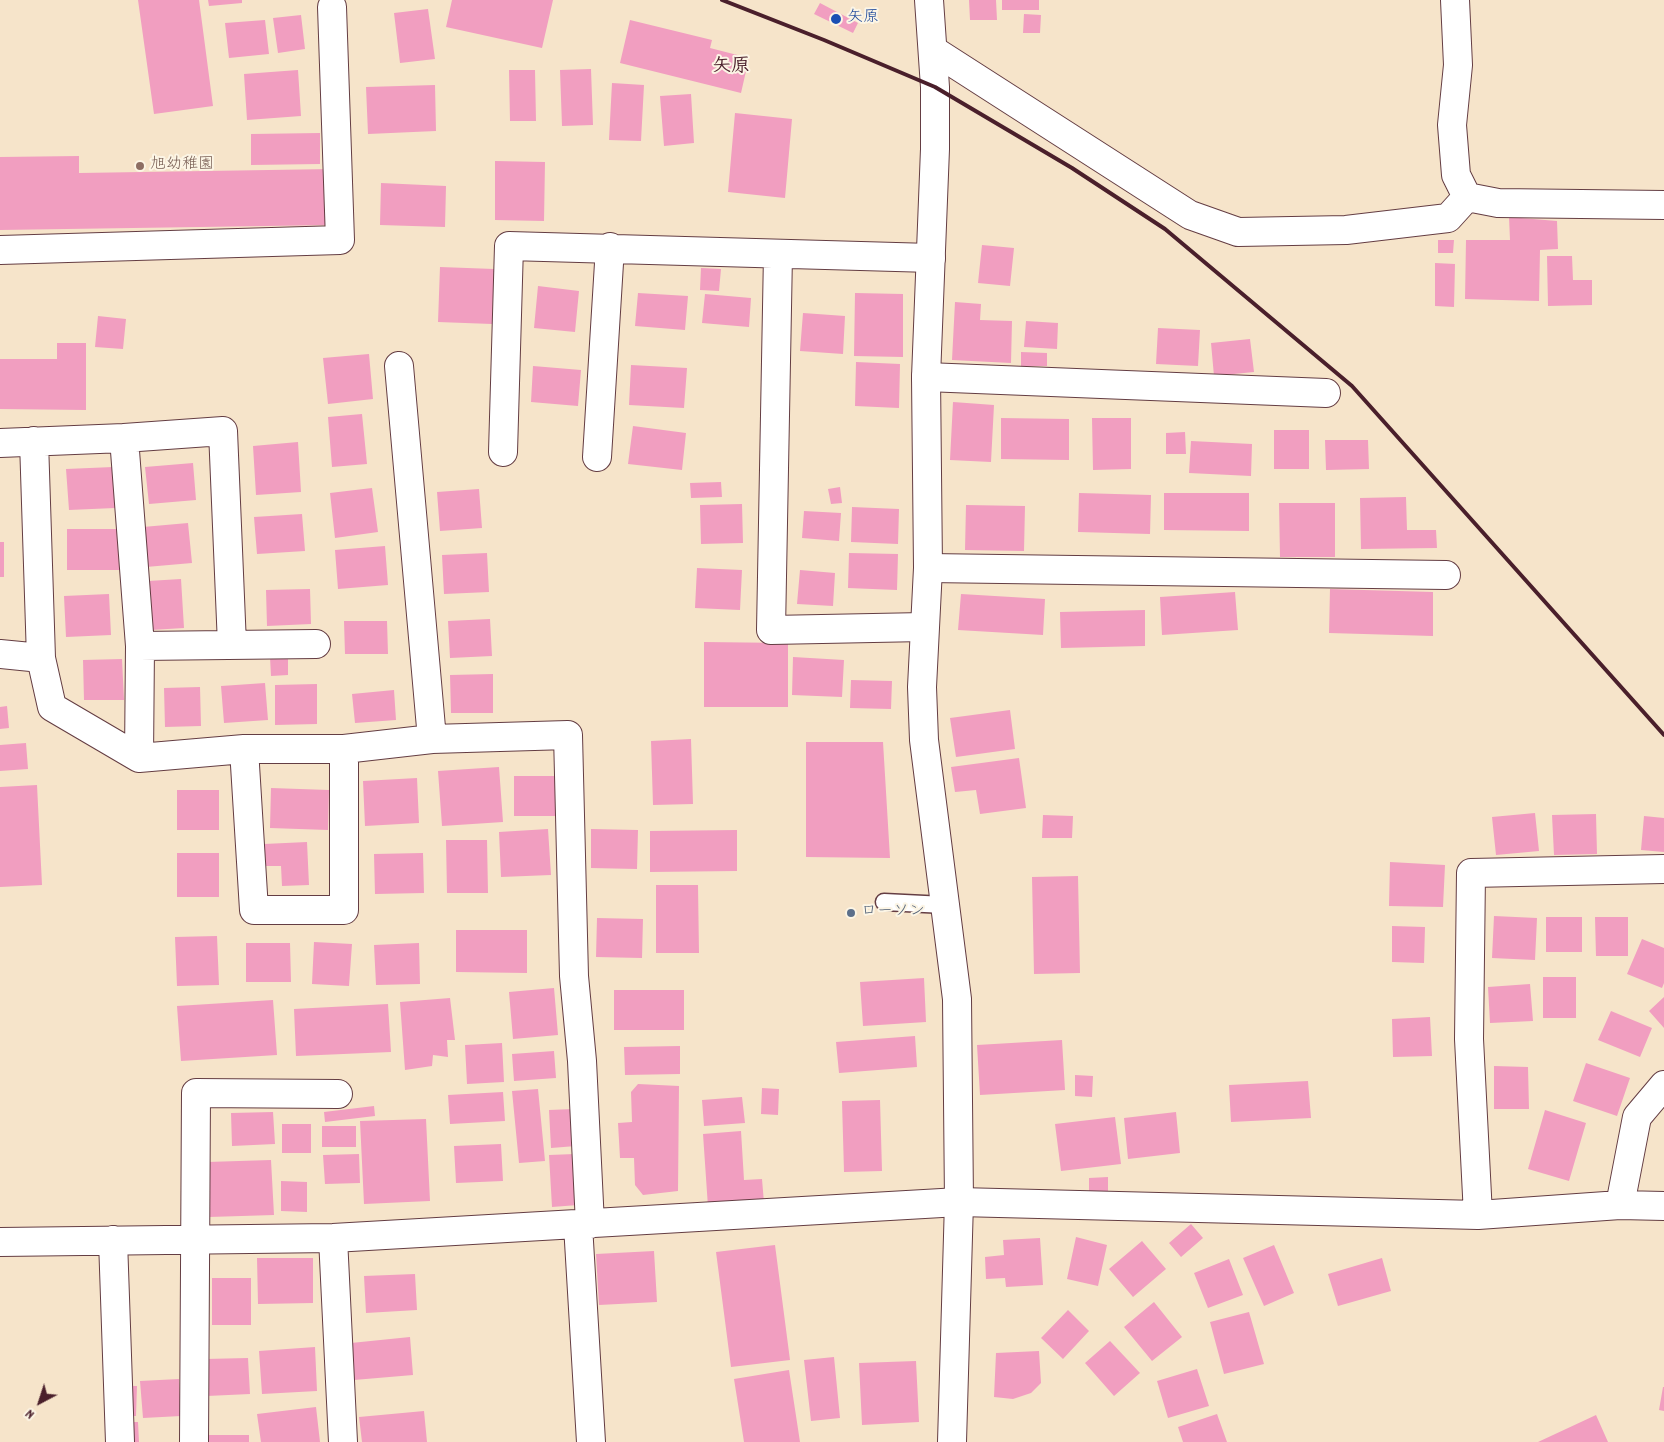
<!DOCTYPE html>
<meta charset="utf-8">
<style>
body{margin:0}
#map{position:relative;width:1664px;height:1442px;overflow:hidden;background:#f6e4ca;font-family:Dekko,sans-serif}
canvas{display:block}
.north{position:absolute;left:15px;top:1377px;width:50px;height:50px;-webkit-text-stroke:4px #fcf5e5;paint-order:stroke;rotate:220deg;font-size:14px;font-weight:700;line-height:20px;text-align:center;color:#4a1f2b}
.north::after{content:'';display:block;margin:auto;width:18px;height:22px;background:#4a1f2b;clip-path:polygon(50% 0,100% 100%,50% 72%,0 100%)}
</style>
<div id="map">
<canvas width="1664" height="1442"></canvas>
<div class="north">N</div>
</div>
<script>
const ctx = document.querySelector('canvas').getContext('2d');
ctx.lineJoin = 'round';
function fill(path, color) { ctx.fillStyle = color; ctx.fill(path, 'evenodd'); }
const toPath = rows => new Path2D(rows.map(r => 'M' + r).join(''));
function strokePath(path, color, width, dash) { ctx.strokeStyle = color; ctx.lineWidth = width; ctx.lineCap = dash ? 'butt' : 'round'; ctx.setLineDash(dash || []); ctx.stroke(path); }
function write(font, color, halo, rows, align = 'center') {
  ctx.font = font + ' Dekko,"Klee One",sans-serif'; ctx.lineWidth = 4; ctx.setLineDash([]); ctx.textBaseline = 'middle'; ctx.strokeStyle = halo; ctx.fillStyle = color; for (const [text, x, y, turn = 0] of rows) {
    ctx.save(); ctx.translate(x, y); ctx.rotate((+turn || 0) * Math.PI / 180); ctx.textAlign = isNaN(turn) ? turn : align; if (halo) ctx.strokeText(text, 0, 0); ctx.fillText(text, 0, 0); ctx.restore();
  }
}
fill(toPath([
 [138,0,199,0,213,106,154,114],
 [208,0,242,0,242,3,209,6],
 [452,0,553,0,542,48,446,27],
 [969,0,996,0,997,20,970,20],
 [1002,0,1039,0,1039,10,1002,10],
 [820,3,858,23,853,33,814,14],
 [428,9,435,59,400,63,394,13],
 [1024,14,1041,15,1040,33,1023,33],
 [301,15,305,49,278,53,273,18],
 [265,20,269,54,229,58,225,23],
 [630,20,712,40,710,48,749,58,741,93,620,63],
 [591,69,593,125,562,126,560,70],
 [298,70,301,116,247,120,244,74],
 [509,70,535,70,536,121,510,121],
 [612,83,644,85,641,141,609,140],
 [435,85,436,131,368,134,366,87],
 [691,94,694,143,664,146,660,96],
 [735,113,792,119,785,198,728,192],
 [320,133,320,164,251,165,251,134],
 [79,156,79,173,332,169,333,225,0,230,0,157],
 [495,161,545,162,544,221,495,220],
 [381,183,446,186,445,227,380,225],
 [1509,217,1557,221,1558,249,1540,250,1539,301,1465,299,1466,240,1510,240],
 [1438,240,1454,240,1453,253,1438,253],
 [982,245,1014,248,1010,286,978,283],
 [1547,256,1572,256,1573,280,1592,280,1592,305,1548,306],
 [1435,263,1455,264,1454,307,1435,306],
 [440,267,494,269,492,324,438,322],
 [701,268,721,269,719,291,700,290],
 [538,286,579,291,575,332,534,328],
 [638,293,688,296,685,330,635,326],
 [855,293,903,294,903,357,854,356],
 [705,294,751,298,749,327,702,323],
 [955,302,981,304,980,320,1012,321,1011,363,952,360],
 [803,313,845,316,843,354,800,351],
 [98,316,126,319,123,349,95,347],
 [1026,321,1058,323,1057,349,1024,347],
 [1158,328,1200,330,1198,366,1156,364],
 [1250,339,1254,372,1214,376,1211,343],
 [57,343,86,343,86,410,0,409,0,359,57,359],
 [1021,352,1047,353,1047,366,1021,366],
 [369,354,373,399,328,404,323,358],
 [856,362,900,364,899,408,855,406],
 [631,365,687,368,684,408,629,405],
 [533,366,581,370,578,406,531,402],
 [953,402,994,405,991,462,950,460],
 [362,414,367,464,332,467,328,417],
 [1001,418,1069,419,1069,460,1001,459],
 [1092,418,1131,418,1131,469,1093,470],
 [633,426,686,433,682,470,628,464],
 [1274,430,1309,430,1309,469,1274,469],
 [1185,432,1186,454,1166,454,1166,433],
 [1325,440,1368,440,1369,469,1326,470],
 [1191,441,1252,444,1251,476,1189,473],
 [298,442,301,492,256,495,253,446],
 [193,463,196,500,149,504,145,467],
 [113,467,115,508,69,510,66,469],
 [721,482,722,497,691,498,690,483],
 [840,487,842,503,831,504,828,489],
 [372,488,378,532,335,538,330,493],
 [479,489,482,528,440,531,437,492],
 [1079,493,1151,495,1150,534,1078,532],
 [1164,493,1249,493,1249,531,1164,530],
 [1406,497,1407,530,1436,530,1437,548,1361,549,1360,498],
 [1279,503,1335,503,1335,557,1280,557],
 [742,504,743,543,701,544,700,505],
 [966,505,1025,506,1024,551,965,550],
 [852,507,899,509,898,544,851,542],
 [804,511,841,513,839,541,802,538],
 [302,514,305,551,257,554,254,517],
 [188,523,192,563,146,567,143,527],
 [67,529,127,529,127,570,67,570],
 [0,542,4,542,4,577,0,577],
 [385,546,388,585,338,589,335,550],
 [487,553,489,592,444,594,442,555],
 [849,553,898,554,897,590,848,588],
 [697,568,742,570,740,610,695,608],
 [800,570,835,573,833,606,797,604],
 [181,579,184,628,151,630,148,581],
 [310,589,311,624,267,626,266,590],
 [1330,589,1433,592,1433,636,1329,633],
 [1235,592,1238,630,1162,635,1160,597],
 [109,594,111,635,66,637,64,596],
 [961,594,1045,599,1043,635,958,630],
 [1145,610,1145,646,1061,648,1060,612],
 [490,619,492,656,450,658,448,621],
 [344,621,387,621,388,654,345,654],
 [704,642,788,643,788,707,704,707],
 [288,656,288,675,271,676,270,657],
 [793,657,844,660,842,697,792,695],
 [122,659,124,700,84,700,83,660],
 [493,674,493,713,451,713,450,675],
 [851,680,892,681,891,709,850,708],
 [265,683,268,720,224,723,221,686],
 [317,684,317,724,275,725,275,685],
 [200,687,201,726,165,727,164,688],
 [394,690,396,720,355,723,352,694],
 [7,706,9,728,0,729,0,707],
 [1010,710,1015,749,956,757,950,718],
 [691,739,693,804,653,805,651,741],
 [806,742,883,742,890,858,806,857],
 [26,743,28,769,0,771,0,745],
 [1019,758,1026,808,980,814,976,790,955,792,951,767],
 [499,767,503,822,442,826,438,771],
 [514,776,557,776,557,816,514,816],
 [417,778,419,823,365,826,363,781],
 [37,785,42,885,0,887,0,787],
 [271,788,329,790,328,830,270,828],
 [177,790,219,790,219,830,177,830],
 [1535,813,1539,851,1496,855,1492,817],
 [1596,814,1597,854,1554,855,1552,815],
 [1043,815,1073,816,1072,838,1042,838],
 [1644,816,1664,818,1664,852,1641,850],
 [548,829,551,875,501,877,499,832],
 [591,829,638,830,637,869,591,868],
 [737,830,737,871,650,872,650,831],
 [446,840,487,840,488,893,447,893],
 [307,842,309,885,282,886,281,866,266,866,264,844],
 [177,853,219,853,219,897,177,897],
 [423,853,424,893,375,894,374,854],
 [1390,862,1445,865,1443,907,1389,906],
 [1078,876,1080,973,1034,974,1032,877],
 [656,885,698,885,699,953,656,953],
 [1494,916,1537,918,1535,960,1492,958],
 [1546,917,1582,917,1582,952,1546,952],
 [1595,917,1628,917,1628,956,1596,956],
 [597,918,643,919,642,958,596,957],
 [1392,926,1425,927,1424,963,1392,962],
 [456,930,527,930,527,973,456,972],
 [217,936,219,985,177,986,175,937],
 [1642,939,1664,948,1664,983,1662,988,1627,974],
 [314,942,352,944,349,986,312,984],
 [246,943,290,943,291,982,246,982],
 [419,943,420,984,376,985,374,945],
 [1543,977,1576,977,1576,1018,1543,1018],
 [924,978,926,1022,863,1026,860,982],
 [1530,984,1533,1021,1490,1023,1488,987],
 [554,988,558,1035,513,1039,509,992],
 [614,990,684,990,684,1030,614,1030],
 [1664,997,1664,1028,1649,1011],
 [450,998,455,1040,447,1040,448,1057,433,1055,432,1066,405,1070,400,1002],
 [273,1000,277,1055,181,1061,177,1006],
 [388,1004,391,1052,296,1056,294,1009],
 [1611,1011,1652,1028,1640,1057,1598,1040],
 [1430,1017,1432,1056,1393,1057,1392,1019],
 [915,1036,917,1067,839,1073,836,1042],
 [1062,1040,1065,1090,980,1095,977,1045],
 [502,1043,504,1082,467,1084,465,1045],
 [680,1046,680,1074,625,1075,624,1047],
 [554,1051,556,1078,514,1081,512,1054],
 [1586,1063,1630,1078,1617,1116,1573,1101],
 [1494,1066,1528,1067,1529,1109,1494,1109],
 [1075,1075,1093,1076,1092,1097,1075,1096],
 [1308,1081,1311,1118,1231,1122,1229,1085],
 [638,1084,679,1086,678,1191,643,1195,635,1185,634,1158,620,1158,618,1123,632,1122,631,1092],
 [762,1088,779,1089,778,1115,761,1114],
 [538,1089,545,1161,519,1163,512,1091],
 [503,1092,505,1121,450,1124,448,1095],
 [742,1097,745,1123,704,1126,702,1100],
 [880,1100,882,1171,844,1172,842,1101],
 [374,1106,375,1116,325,1122,324,1112],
 [574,1109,576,1146,551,1148,549,1110],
 [1545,1110,1586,1123,1569,1181,1528,1169],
 [273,1112,275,1144,232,1146,231,1113],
 [1176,1112,1180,1153,1128,1159,1124,1118],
 [1115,1117,1121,1164,1061,1171,1055,1124],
 [426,1119,430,1201,364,1204,360,1121],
 [282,1124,311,1124,311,1153,282,1153],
 [322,1126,356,1126,356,1147,322,1147],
 [741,1131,744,1180,762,1179,764,1203,708,1207,703,1134],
 [501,1144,503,1181,456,1183,454,1146],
 [359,1154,360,1183,325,1184,323,1155],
 [575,1154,578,1205,552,1207,549,1155],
 [271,1160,274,1215,209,1217,207,1162],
 [1108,1177,1108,1191,1089,1192,1089,1178],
 [281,1181,307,1182,307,1212,281,1211],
 [1191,1224,1203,1238,1181,1257,1169,1243],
 [1076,1237,1107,1245,1098,1286,1067,1279],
 [1040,1238,1043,1285,1006,1287,1005,1278,986,1279,985,1257,1004,1255,1003,1240],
 [1142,1241,1166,1269,1133,1297,1109,1269],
 [775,1245,790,1360,731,1367,716,1252],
 [1274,1245,1294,1293,1264,1306,1243,1258],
 [654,1251,657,1302,599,1305,596,1254],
 [257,1258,313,1258,313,1303,258,1304],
 [1382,1258,1391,1291,1338,1306,1328,1274],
 [1229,1259,1243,1295,1208,1308,1194,1273],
 [415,1274,417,1310,366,1313,364,1276],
 [212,1278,251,1278,251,1325,212,1325],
 [1154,1302,1182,1337,1152,1361,1124,1327],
 [1068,1310,1089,1331,1063,1359,1041,1338],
 [1249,1312,1264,1364,1224,1374,1210,1322],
 [410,1337,413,1375,354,1380,351,1343],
 [1110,1341,1140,1373,1114,1396,1085,1363],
 [315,1347,317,1391,262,1394,259,1351],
 [1039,1351,1041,1383,1031,1393,1013,1399,994,1397,996,1353],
 [834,1357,840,1418,811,1421,804,1360],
 [248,1358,250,1394,207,1396,205,1359],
 [916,1361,919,1422,862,1425,859,1363],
 [1197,1369,1209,1406,1168,1418,1157,1381],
 [789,1370,800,1442,744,1442,734,1379],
 [179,1379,181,1416,143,1418,140,1381],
 [123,1386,137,1386,136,1416,123,1416],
 [1663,1387,1664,1387,1664,1411,1659,1410],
 [316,1407,320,1442,261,1442,257,1414],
 [424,1411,427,1442,362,1442,359,1417],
 [1217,1414,1227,1442,1183,1442,1178,1427],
 [1596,1415,1608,1442,1538,1442],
 [122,1422,138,1422,139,1442,122,1442],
 [205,1435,249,1435,249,1442,205,1442]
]), '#f19ec0');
const service = toPath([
 [884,902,945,905]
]);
const minor = toPath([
 [933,50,1190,215,1238,232,1346,230,1448,218,1467,197,1456,175,1452,125,1458,65,1455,0],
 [1467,197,1498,203,1664,205],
 [0,250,340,240,332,7],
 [778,254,771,630,924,627],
 [399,366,432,739],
 [926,377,1326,393],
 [124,438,223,431,232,645],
 [34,441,41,658],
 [0,443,124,438,140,646,139,758],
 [503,452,509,246,931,258],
 [597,457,610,247],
 [928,568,1446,575],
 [140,646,316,644],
 [0,654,41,658,52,707,139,758,244,749,344,749,432,739,568,735,574,976,582,1061,590,1224],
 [244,749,254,910,344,910,344,749],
 [1620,1205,1637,1117,1664,1085],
 [1478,1215,1469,1039,1471,873,1664,869],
 [578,1225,591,1442],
 [333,1238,343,1442],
 [113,1240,120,1442],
 [0,1242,333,1238,959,1202,1478,1215,1620,1205,1664,1206],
 [194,1442,196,1093,338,1094]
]);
const tertiary = toPath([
 [929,0,935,87,935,149,926,377,928,568,922,687,924,740,957,999,959,1202,952,1442]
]);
strokePath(service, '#643d43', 19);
strokePath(minor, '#643d43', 30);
strokePath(tertiary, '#643d43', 30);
strokePath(service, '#fff', 16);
strokePath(minor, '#fff', 28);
strokePath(tertiary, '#fff', 28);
strokePath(toPath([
 [722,0,824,40,935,87,1072,168,1165,229,1352,386,1664,735]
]), '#4a1f2b', 4);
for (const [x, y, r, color] of [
 [836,19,6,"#1a4fb4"],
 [140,166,5,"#8d6e63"],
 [851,913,5,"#5c6f8a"]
]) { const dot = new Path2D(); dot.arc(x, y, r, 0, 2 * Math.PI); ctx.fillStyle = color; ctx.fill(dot); strokePath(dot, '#fcf5e5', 2); }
write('16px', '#164399', '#fcf5e5', [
 ["矢原",847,19]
], 'left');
write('16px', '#785e54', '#fcf5e5', [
 ["旭幼稚園",150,166]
], 'left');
write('16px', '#4e5e75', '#fcf5e5', [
 ["ローソン",861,913]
], 'left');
write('bold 19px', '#4a1f2b', '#fcf5e5', [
 ["矢原",731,68]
]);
</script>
